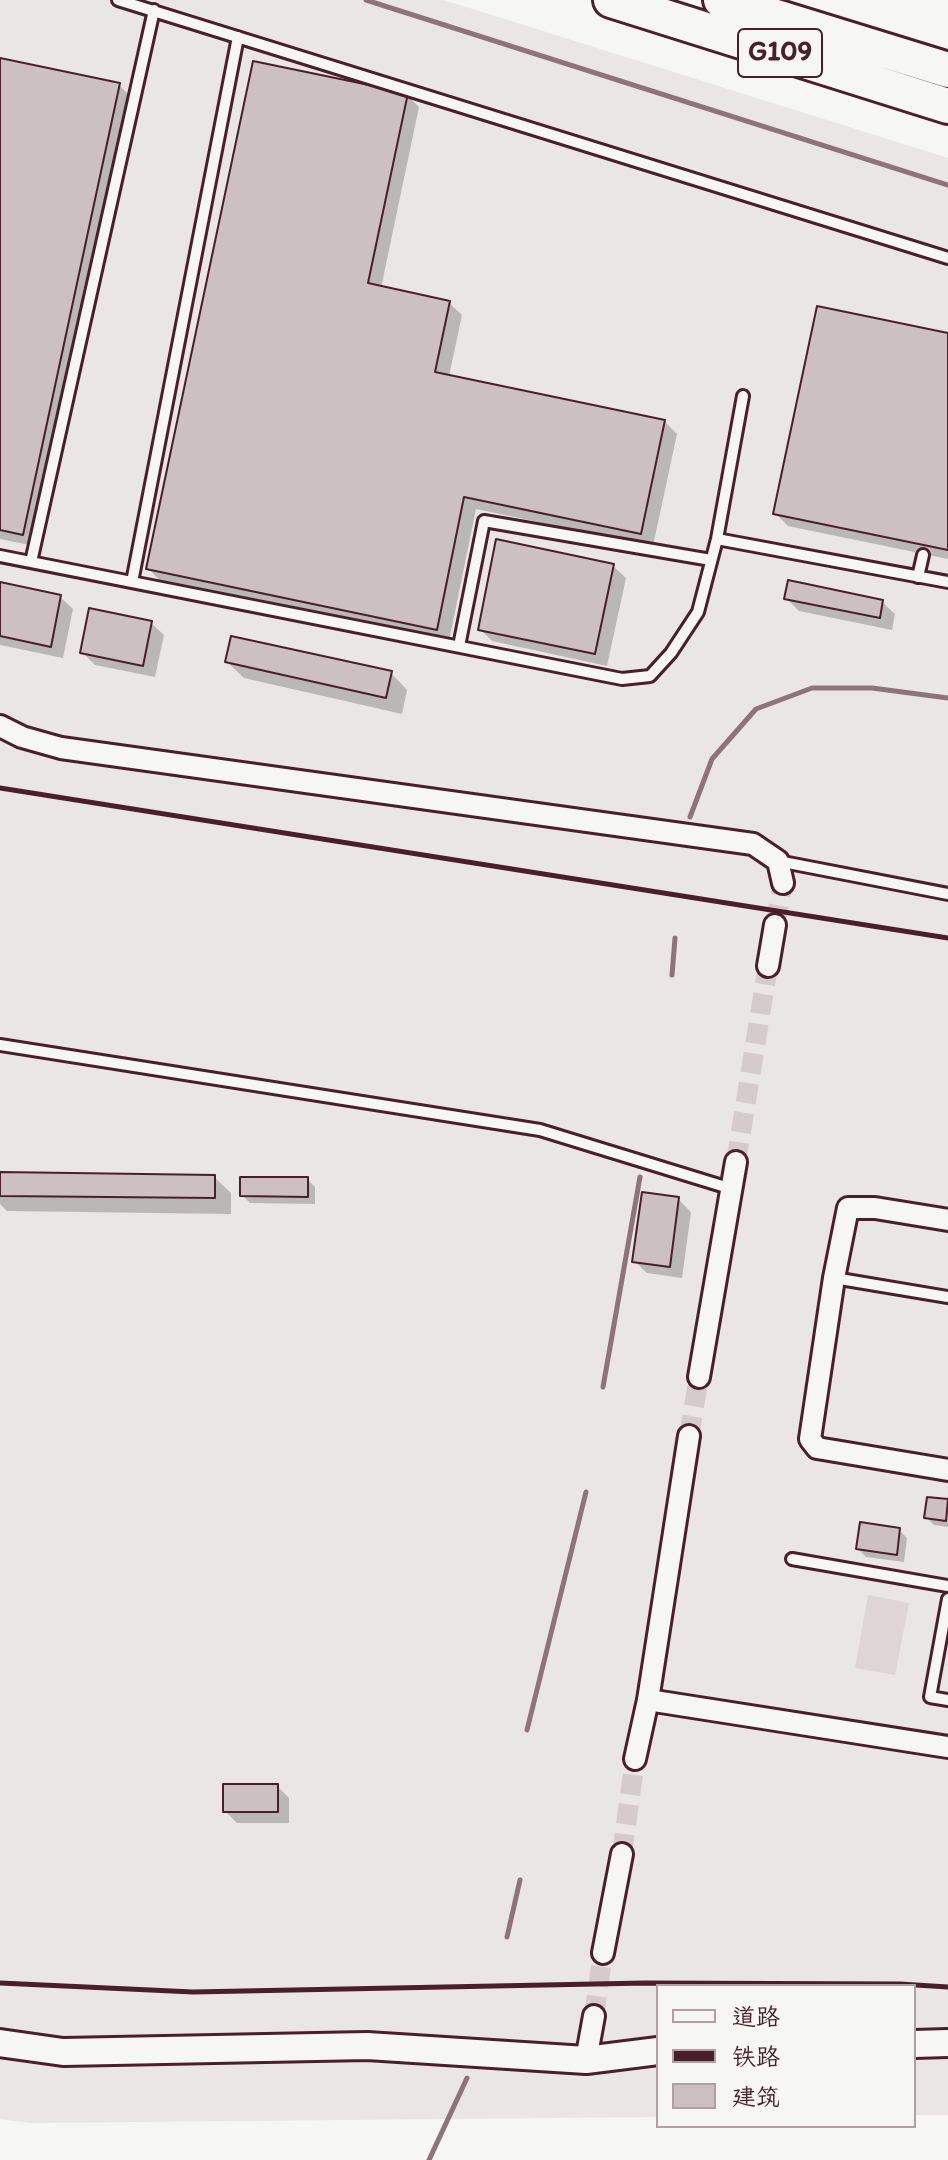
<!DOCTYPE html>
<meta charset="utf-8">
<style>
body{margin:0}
#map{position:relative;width:948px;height:2160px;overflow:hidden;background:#f6f6f2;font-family:Itim,"LXGW WenKai TC",sans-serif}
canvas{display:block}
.legend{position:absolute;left:656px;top:1984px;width:260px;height:144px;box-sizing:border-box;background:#f6f6f2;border:2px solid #b1a0a2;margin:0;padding:10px 14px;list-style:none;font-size:24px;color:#4a1f2b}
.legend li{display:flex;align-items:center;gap:16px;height:40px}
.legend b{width:40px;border:2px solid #b1a0a2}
</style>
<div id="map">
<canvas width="948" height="2160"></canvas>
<ul class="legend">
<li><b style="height:10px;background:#f6f6f2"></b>道路</li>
<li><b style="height:10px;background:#4a1f2b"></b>铁路</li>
<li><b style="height:22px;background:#ccc1c0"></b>建筑</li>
</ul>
</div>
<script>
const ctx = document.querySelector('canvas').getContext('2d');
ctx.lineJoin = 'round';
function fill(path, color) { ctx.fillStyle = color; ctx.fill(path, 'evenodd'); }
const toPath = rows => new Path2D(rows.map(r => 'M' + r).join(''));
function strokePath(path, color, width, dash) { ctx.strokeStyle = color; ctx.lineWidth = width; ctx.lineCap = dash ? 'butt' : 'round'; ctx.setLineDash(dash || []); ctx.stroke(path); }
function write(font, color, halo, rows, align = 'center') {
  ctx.font = font + ' Itim,sans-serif'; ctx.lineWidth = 8; ctx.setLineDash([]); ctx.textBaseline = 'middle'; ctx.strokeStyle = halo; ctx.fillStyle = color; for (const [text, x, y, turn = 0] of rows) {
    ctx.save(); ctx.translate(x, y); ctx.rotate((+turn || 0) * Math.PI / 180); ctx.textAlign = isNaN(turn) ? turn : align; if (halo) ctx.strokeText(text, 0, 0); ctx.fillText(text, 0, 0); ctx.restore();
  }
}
fill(toPath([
 [0,0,444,0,948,158,948,2115,914,2115,914,1986,658,1986,658,2117,30,2123,0,2119]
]), '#e9e6e3');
fill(toPath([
 [868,1595,909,1603,895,1675,855,1668]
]), '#ddd6d5');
fill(toPath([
 [0,60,119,85,131,97,35,546,0,539],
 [407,95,419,107,381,288,449,303,462,315,449,376,664,421,677,434,653,546,476,509,449,641,160,581,148,568],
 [948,335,948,559,788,526,775,513],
 [613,566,626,578,607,666,492,641,480,629],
 [0,584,60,597,73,609,63,658,0,645],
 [786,598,882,602,895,614,892,630,799,611],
 [151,623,164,635,155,677,95,665,82,652],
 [227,662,391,673,407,690,402,714,244,678],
 [0,1174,214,1177,231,1193,231,1214,7,1211,0,1204],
 [307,1179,315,1187,315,1204,250,1203,242,1195],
 [678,1199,691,1212,682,1278,647,1273,634,1261],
 [928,1499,948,1501,948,1527,934,1525,926,1517],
 [899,1530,907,1538,904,1562,866,1557,858,1549],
 [277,1786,289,1798,289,1823,237,1823,225,1811]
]), '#0003');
strokePath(toPath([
 [366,0,948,185],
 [690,817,712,759,756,709,812,688,872,688,948,698],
 [672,975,675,938],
 [603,1387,640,1177],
 [527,1730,586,1492],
 [507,1937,520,1880],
 [429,2160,467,2078]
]), '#8e747a', 5);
const building = toPath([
 [0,58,120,83,23,535,0,530,0,58],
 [253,61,408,93,368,283,450,301,435,372,665,420,641,534,464,497,437,630,146,569,253,61],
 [817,306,948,333,948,550,773,514,817,306],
 [496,539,614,564,595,654,478,630,496,539],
 [788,580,883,600,880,618,784,599,788,580],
 [0,582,61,595,51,647,0,636,0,582],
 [89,608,152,621,143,666,80,653,89,608],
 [231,636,392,671,386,698,225,662,231,636],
 [0,1172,215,1175,215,1198,0,1196,0,1172],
 [240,1177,308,1177,308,1197,240,1196,240,1177],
 [642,1192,679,1197,670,1267,632,1262,642,1192],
 [927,1497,948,1499,946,1521,924,1518,927,1497],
 [860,1522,900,1528,897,1555,856,1549,860,1522],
 [223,1784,278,1784,278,1812,223,1812,223,1784]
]);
fill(building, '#ccc1c0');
strokePath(building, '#4a1f2b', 2);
strokePath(toPath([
 [775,925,783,883],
 [736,1162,768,966],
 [689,1436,699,1377],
 [622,1854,635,1759],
 [594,2016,603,1953]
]), '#d4cbca', 20, [20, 10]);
const service = toPath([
 [118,0,948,258],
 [717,539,948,582],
 [0,556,622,679,650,676,671,653,698,612,717,539,743,396],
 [31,562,154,10],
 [918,577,923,555],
 [132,582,238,37],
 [459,646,484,521,711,560],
 [778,861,948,894],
 [0,1045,540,1130,732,1189],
 [834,1278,948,1297],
 [792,1559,948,1586],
 [948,1599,930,1697,948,1700]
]);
const minor = toPath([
 [0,726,22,737,61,748,753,844,778,861,783,883],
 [768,966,775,925],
 [948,1220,875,1208,848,1208,834,1278,810,1439,817,1448,948,1470],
 [699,1377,736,1162],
 [648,1700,948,1747],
 [635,1759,648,1700,689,1436],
 [603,1953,622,1854],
 [586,2060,594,2016]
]);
const tertiary = toPath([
 [0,2043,63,2052,367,2046,586,2060,658,2051],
 [914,2044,948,2043]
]);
const trunk = toPath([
 [611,0,948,106],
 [721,0,948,70]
]);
strokePath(service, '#4a1f2b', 16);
strokePath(minor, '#4a1f2b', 26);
strokePath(tertiary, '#4a1f2b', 32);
strokePath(trunk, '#4a1f2b', 40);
strokePath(service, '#f6f6f2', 10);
strokePath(minor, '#f6f6f2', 20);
strokePath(tertiary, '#f6f6f2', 26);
strokePath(trunk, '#f6f6f2', 34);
strokePath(toPath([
 [0,788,948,938],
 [0,1983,193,1992,645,1983,900,1984,948,1987]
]), '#4a1f2b', 5);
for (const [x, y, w] of [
 [780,53,84]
]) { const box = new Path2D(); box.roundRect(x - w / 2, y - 24, w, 48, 6); ctx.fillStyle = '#f6f6f2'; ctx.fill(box); strokePath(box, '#4a1f2b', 2); }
write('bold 28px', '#4a1f2b', null, [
 ["G109",780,53]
]);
</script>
